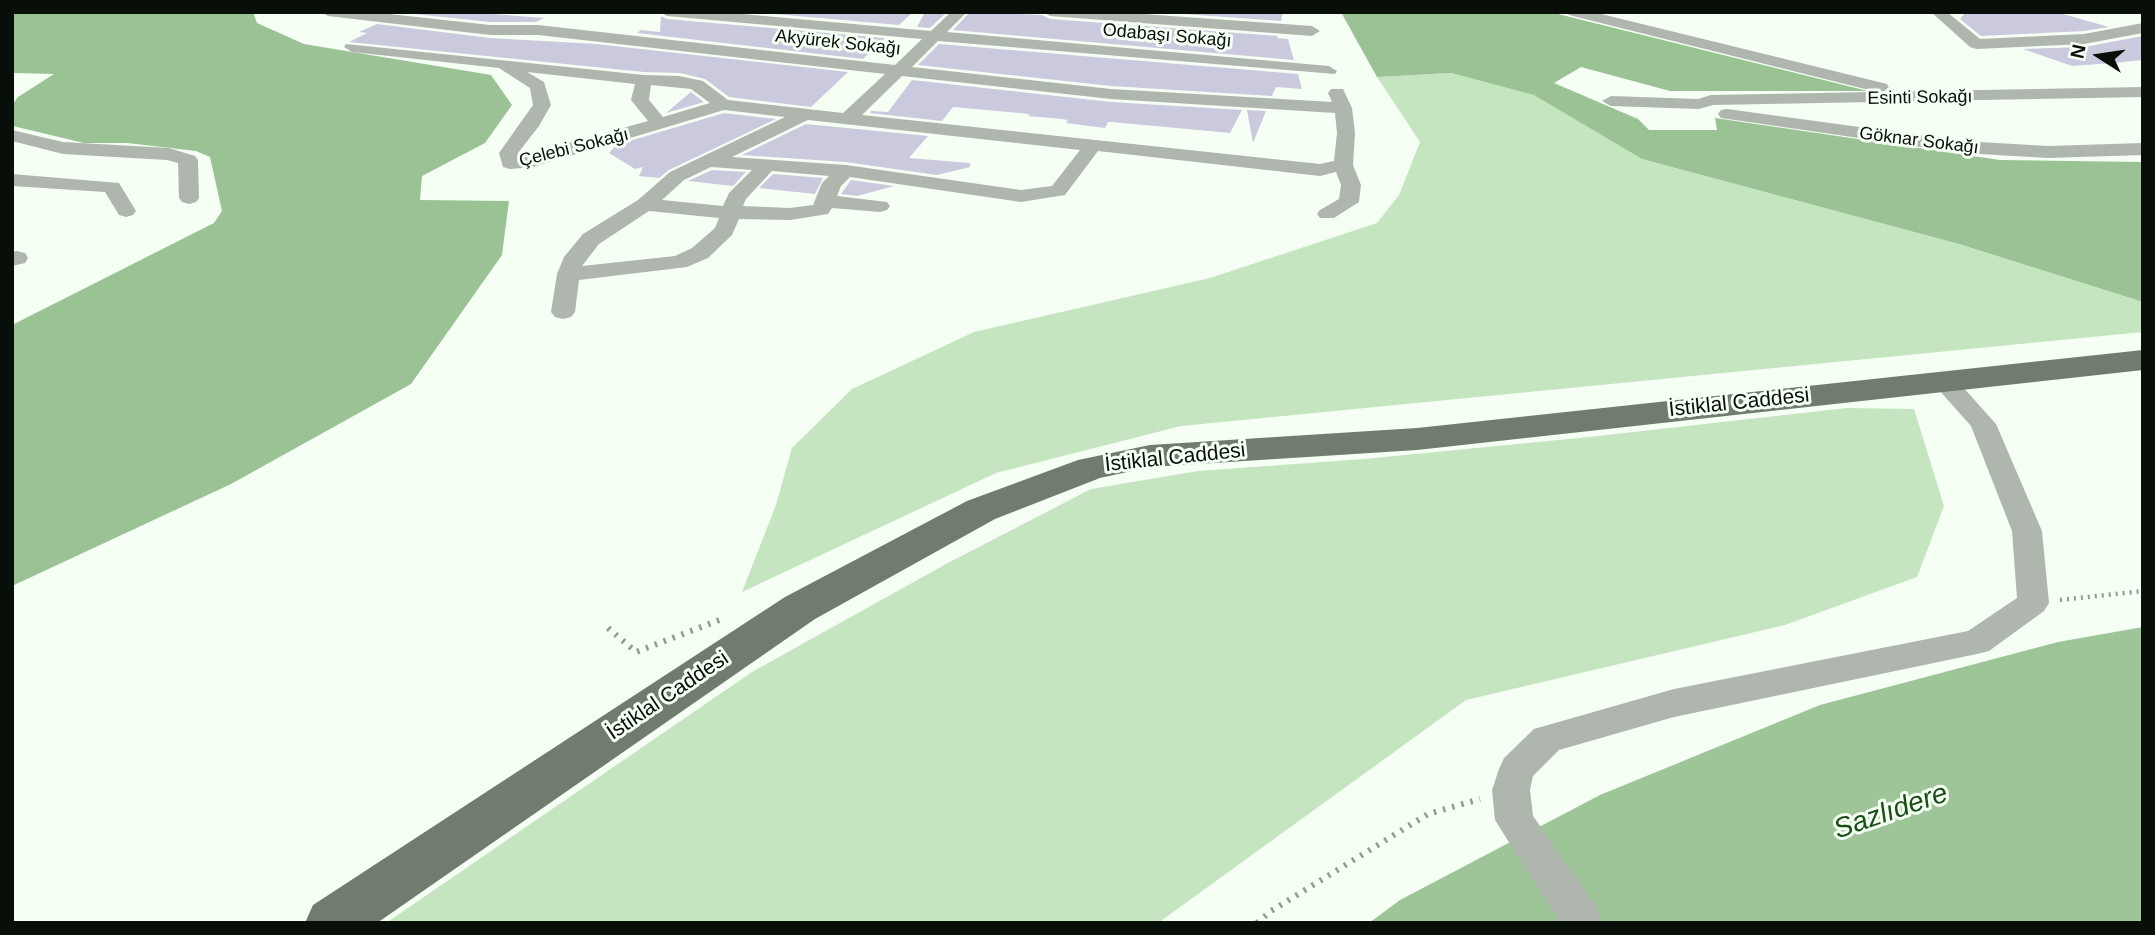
<!DOCTYPE html>
<meta charset="utf-8">
<style>
body{margin:0}
#map{position:relative;width:2155px;height:935px;overflow:hidden;background:#f5fff4;font-family:Arial,sans-serif}
canvas{display:block}
.frame{position:absolute;inset:0;border:14px solid #080e08;pointer-events:none}
.north{position:absolute;left:2064px;top:21px;width:70px;height:70px;-webkit-text-stroke:5px #f5fff4;paint-order:stroke;rotate:282deg;font-size:19px;font-weight:700;line-height:28px;text-align:center;color:#080e08}
.north::after{content:'';display:block;margin:auto;width:24px;height:32px;background:#080e08;clip-path:polygon(50% 0,100% 100%,50% 72%,0 100%)}
</style>
<div id="map">
<canvas width="2155" height="935"></canvas>
<div class="frame"></div>
<div class="north">N</div>
</div>
<script>
const ctx = document.querySelector('canvas').getContext('2d');
ctx.lineJoin = 'round';
function fill(path, color) { ctx.fillStyle = color; ctx.fill(path, 'evenodd'); }
const toPath = rows => new Path2D(rows.map(r => 'M' + r).join(''));
function strokePath(path, color, width, dash) { ctx.strokeStyle = color; ctx.lineWidth = width; ctx.lineCap = dash ? 'butt' : 'round'; ctx.setLineDash(dash || []); ctx.stroke(path); }
function write(font, color, halo, rows, align = 'center') {
  ctx.font = font + ' Arial,sans-serif'; ctx.lineWidth = 6; ctx.setLineDash([]); ctx.textBaseline = 'middle'; ctx.strokeStyle = halo; ctx.fillStyle = color; for (const [text, x, y, turn = 0] of rows) {
    ctx.save(); ctx.translate(x, y); ctx.rotate((+turn || 0) * Math.PI / 180); ctx.textAlign = isNaN(turn) ? turn : align; if (halo) ctx.strokeText(text, 0, 0); ctx.fillText(text, 0, 0); ctx.restore();
  }
}
fill(toPath([
 [1451,73,1535,95,1642,159,1959,244,2143,302,2143,332,1181,426,996,473,742,592,776,505,792,448,852,389,974,332,1210,278,1377,223,1399,195,1420,142,1377,77],
 [1847,408,1914,409,1944,506,1917,577,1785,625,1466,700,1158,923,386,923,752,672,946,564,1091,489,1198,471,1364,459,1589,437]
]), '#c5e5c0');
fill(toPath([
 [12,12,253,12,257,23,304,44,491,75,512,105,485,143,422,176,420,200,509,201,502,255,411,384,231,484,12,586,12,325,214,223,222,211,210,157,196,151,127,143,84,143,13,126,12,105,18,97,54,74,12,73],
 [1364,12,1550,12,1868,91,1670,91,1581,67,1554,83,1638,119,1649,130,1717,130,1715,118,2000,160,2143,162,2143,302,1959,244,1642,159,1534,95,1451,73,1377,77,1342,14]
]), '#9ac295');
fill(toPath([
 [2143,627,2143,923,1369,923,1400,900,1600,795,1820,705,2058,642]
]), '#9dc598');
fill(toPath([
 [467,12,544,18,536,22,490,22,405,13],
 [752,12,913,12,899,25],
 [925,12,947,12,930,28,917,27],
 [970,12,1042,15,1050,19,1278,36,1277,38,1288,39,1294,60,953,30],
 [1156,12,1283,12,1281,21],
 [1966,12,2056,12,2109,27,2084,31,1981,36,1960,19],
 [661,16,667,19,885,38,863,59,637,33,641,30,660,32],
 [377,24,490,38,596,44,848,72,811,107,729,97,705,79,680,73,644,72,349,42,367,33,359,32],
 [2143,36,2143,60,2113,63,2072,66,2023,49,2084,47],
 [939,44,1298,74,1302,89,1276,87,1272,96,1111,86,918,65],
 [912,80,1111,102,1242,110,1230,133,1112,122,1108,122,1105,128,1066,123,1068,120,1062,119,1028,116,1030,114,953,107,942,121,870,113,871,111,888,112],
 [691,92,704,102,666,113],
 [1247,110,1266,111,1253,143],
 [724,113,776,119,669,170,659,178,639,176,643,167,635,169,609,153,616,145],
 [806,124,928,136,909,158,970,163,970,167,937,175,846,162,742,155],
 [712,170,746,172,733,186,688,181],
 [773,174,823,178,815,194,759,188],
 [851,180,894,186,857,196,841,194]
]), '#cac9de');
strokePath(toPath([
 [2060,600,2143,591]
]), '#939c93', 4.5, [2, 5]);
strokePath(toPath([
 [608,628,636,652,722,619],
 [1257,923,1271,911,1428,814,1480,799]
]), '#939c93', 6, [2.5, 7]);
fill(toPath([
 [321,12,371,12,490,25,538,25,895,65,922,39,667,16,660,12,720,12,931,31,951,12,967,12,947,32,1329,66,1337,71,1335,74,938,41,912,67,1111,89,1332,102,1328,93,1331,89,1343,89,1352,108,1355,133,1353,165,1361,185,1359,202,1334,218,1320,218,1317,214,1320,210,1339,199,1341,185,1336,172,1320,176,1098,151,1065,195,1021,202,850,177,841,186,837,196,887,202,890,206,887,210,880,212,832,208,828,214,790,220,739,219,732,235,708,258,687,267,579,280,575,312,571,317,563,319,555,317,551,312,557,274,564,257,583,234,638,200,670,172,785,117,724,110,533,167,510,169,503,167,499,153,533,105,530,88,499,68,352,52,344,47,346,44,644,75,679,76,703,81,728,100,843,113,885,74,538,35,490,35,328,16,321,12],
 [527,72,635,84,631,100,648,121,518,157,518,153,539,126,551,105,544,82,527,72],
 [902,76,1111,99,1335,113,1337,133,1334,161,1320,164,862,115,902,76],
 [651,85,691,89,710,103,663,117,649,100,651,85],
 [808,120,1080,150,1052,186,1021,190,846,165,732,157,808,120],
 [711,167,752,170,729,193,723,206,662,200,684,180,711,167],
 [772,171,829,176,822,183,813,205,790,208,743,206,746,199,772,171],
 [649,211,719,218,715,228,692,248,675,256,582,266,599,244,649,211],
 [1043,12,1115,12,1312,26,1320,31,1312,36,1050,16,1043,12],
 [1567,12,1593,12,1887,84,1889,88,1881,93,1569,15,1567,12],
 [1931,12,1947,12,1980,39,2084,34,2143,23,2143,33,2084,44,1976,49,1970,47,1931,12],
 [2143,87,2143,97,1713,105,1699,109,1611,106,1602,101,1611,96,1698,99,1711,95,2143,87],
 [1727,109,1962,141,2048,146,2143,143,2143,155,2048,158,1962,153,1721,118,1718,114,1721,110,1727,109],
 [12,130,63,142,169,148,195,156,198,160,199,198,196,202,189,204,182,202,179,198,178,163,167,160,63,154,12,141,12,130],
 [12,174,119,183,136,211,133,215,126,217,119,215,105,192,12,186,12,174],
 [17,251,25,253,28,258,25,263,12,266,12,252,17,251],
 [1943,372,1952,375,1996,424,2042,531,2049,603,2044,611,1989,651,1977,654,1674,717,1559,750,1533,776,1530,790,1533,816,1598,909,1603,923,1560,923,1495,820,1492,790,1499,769,1504,758,1534,729,1674,689,1968,631,2017,598,2012,531,1971,426,1930,380,1934,375,1943,372]
]), '#afb6ae');
fill(toPath([
 [2143,350,2143,370,1417,450,1150,467,1100,478,995,519,815,619,377,923,305,923,313,905,785,597,967,501,1078,460,1150,445,1417,428,2143,350]
]), '#707c6e');
write('18px', '#080e08', '#f5fff4', [
 ["Odabaşı Sokağı",1167,36,5],
 ["Akyürek Sokağı",838,43,6],
 ["Esinti Sokağı",1920,98,-1],
 ["Göknar Sokağı",1919,141,7],
 ["Çelebi Sokağı",574,148,-14]
]);
write('21px', '#080e08', '#f5fff4', [
 ["İstiklal Caddesi",1739,403,-6],
 ["İstiklal Caddesi",1175,458,-6],
 ["İstiklal Caddesi",668,696,-34]
]);
write('italic 28px', '#194f14', '#f5fff4', [
 ["Sazlıdere",1891,812,-19]
]);
</script>
